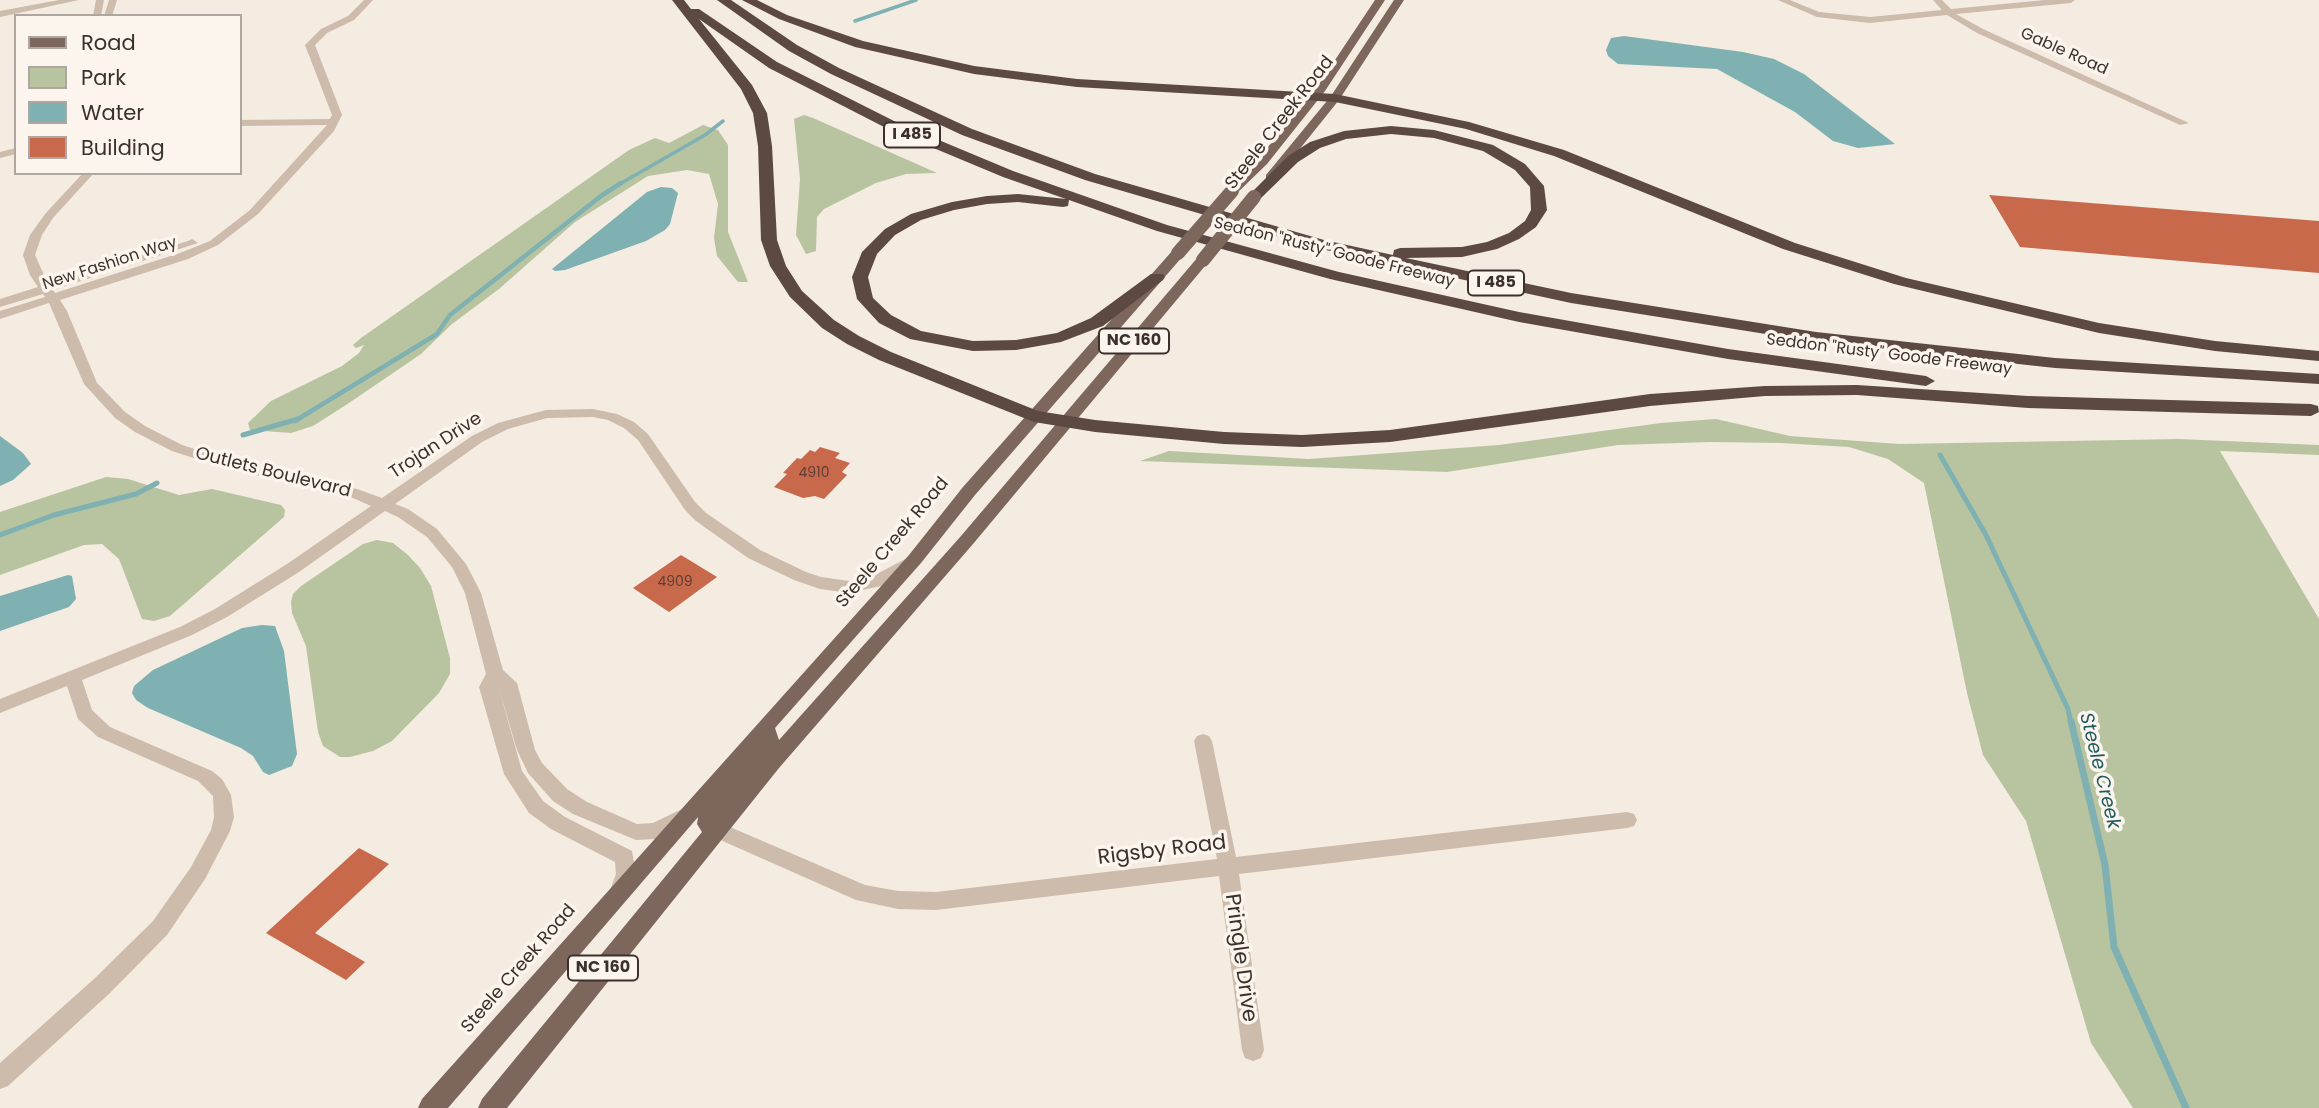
<!DOCTYPE html>
<style>
body{margin:0}
#map{position:relative;width:2319px;height:1108px;overflow:hidden;background:#f4ebe1;font-family:Poppins,sans-serif}
canvas{display:block}
.legend{position:absolute;left:14px;top:14px;width:228px;height:161px;box-sizing:border-box;background:#fbf5ee;border:2px solid #aea6a0;margin:0;padding:9px 12px;list-style:none;font-size:21px;color:#3b302b}
.legend li{display:flex;align-items:center;gap:14px;height:35px}
.legend b{width:35px;border:2px solid #aea6a0}
</style>
<div id="map">
<canvas width="2319" height="1108"></canvas>
<ul class="legend">
<li><b style="height:9px;background:#7d675c"></b>Road</li>
<li><b style="height:19px;background:#b8c4a0"></b>Park</li>
<li><b style="height:19px;background:#7fb0b2"></b>Water</li>
<li><b style="height:19px;background:#c8694b"></b>Building</li>
</ul>
</div>
<script>
const ctx = document.querySelector('canvas').getContext('2d');
ctx.lineJoin = 'round';
function fill(path, color) { ctx.fillStyle = color; ctx.fill(path, 'evenodd'); }
const toPath = rows => new Path2D(rows.map(r => 'M' + r).join(''));
function strokePath(path, color, width, dash) { ctx.strokeStyle = color; ctx.lineWidth = width; ctx.lineCap = dash ? 'butt' : 'round'; ctx.setLineDash(dash || []); ctx.stroke(path); }
function write(font, color, halo, rows, align = 'center') {
  ctx.font = font + ' Poppins,sans-serif'; ctx.lineWidth = 7; ctx.setLineDash([]); ctx.textBaseline = 'middle'; ctx.strokeStyle = halo; ctx.fillStyle = color; for (const [text, x, y, turn = 0] of rows) {
    ctx.save(); ctx.translate(x, y); ctx.rotate((+turn || 0) * Math.PI / 180); ctx.textAlign = isNaN(turn) ? turn : align; if (halo) ctx.strokeText(text, 0, 0); ctx.fillText(text, 0, 0); ctx.restore();
  }
}
fill(toPath([
 [804,115,813,118,937,173,906,174,876,183,824,209,817,217,816,251,806,254,796,235,800,179,794,119],
 [703,125,718,130,728,145,728,232,748,282,738,282,717,256,714,238,718,204,709,174,687,170,648,176,575,222,499,289,452,324,421,354,346,405,313,426,291,433,250,430,248,423,271,401,342,366,359,353,364,345,356,348,353,345,361,338,629,150,655,138,669,143],
 [1716,419,1790,436,1899,444,2179,439,2319,445,2319,455,2220,451,2319,619,2319,1108,2133,1108,2091,1043,2026,821,1983,755,1967,693,1924,483,1888,459,1849,447,1781,443,1710,442,1618,445,1447,472,1140,461,1169,451,1309,459,1499,445,1661,423],
 [106,477,128,479,179,495,212,489,281,505,285,510,284,517,170,616,154,621,142,619,119,559,102,544,84,545,0,575,0,512],
 [377,540,393,543,408,555,420,568,431,586,450,658,450,674,439,693,392,741,373,751,350,757,340,757,323,746,318,732,306,646,292,613,291,602,293,594,301,586,363,544]
]), '#b8c4a0');
fill(toPath([
 [1624,36,1743,52,1774,59,1804,74,1895,144,1858,148,1833,141,1795,112,1717,69,1618,64,1608,56,1606,50,1611,38],
 [661,187,672,188,678,193,670,224,665,230,646,241,565,270,555,271,552,269,647,192],
 [0,436,23,453,31,464,13,480,0,486],
 [68,575,72,576,76,599,69,607,0,631,0,596],
 [262,625,275,626,284,651,297,754,292,766,269,775,263,772,253,756,241,748,148,708,136,700,132,693,134,686,153,670,242,628]
]), '#7fb0b2');
strokePath(toPath([
 [855,21,916,0],
 [618,185,705,135,723,121]
]), '#7fb0b2', 3.5);
strokePath(toPath([
 [295,421,437,334,450,315,601,196,621,183]
]), '#7fb0b2', 4.5);
strokePath(toPath([
 [243,435,298,419],
 [1940,455,1986,535,2068,709,2071,723],
 [0,535,54,515,136,494,157,483]
]), '#7fb0b2', 5);
strokePath(toPath([
 [2071,721,2105,865,2114,947,2186,1108]
]), '#7fb0b2', 7);
fill(toPath([
 [1989,195,2319,221,2319,273,2020,247],
 [820,447,840,453,835,458,850,463,842,472,847,475,824,499,815,496,803,498,774,487,787,474,783,473,797,458,801,459,810,450,815,452],
 [681,555,717,577,669,612,633,588],
 [359,848,389,864,315,933,365,962,346,980,266,933]
]), '#c8694b');
fill(toPath([
 [96,0,104,0,101,16,93,16,96,0],
 [109,0,117,0,112,16,104,16,109,0],
 [364,0,373,0,354,20,327,33,315,45,342,115,334,131,258,214,218,245,188,259,60,300,67,311,97,383,125,412,145,426,182,445,229,460,357,489,382,498,472,436,498,423,546,410,593,409,617,414,634,422,648,434,695,502,706,513,760,550,806,572,821,577,849,581,871,577,909,557,917,563,915,567,881,586,849,593,820,589,794,580,748,558,696,521,685,510,638,440,624,428,608,420,593,417,547,418,508,429,482,442,395,504,408,509,437,529,466,564,481,593,503,670,517,683,535,750,542,763,567,789,587,802,637,824,653,823,682,809,689,811,692,817,689,823,655,839,636,840,573,814,553,801,528,773,517,750,498,685,522,771,543,801,565,817,632,851,636,874,627,896,620,899,613,896,610,890,616,874,615,862,551,829,529,813,504,774,479,687,486,674,465,593,452,567,427,537,398,517,385,511,299,572,227,617,192,635,82,680,92,710,110,727,212,771,222,779,231,795,234,817,230,831,205,879,167,935,110,993,8,1086,0,1089,0,1063,94,979,153,921,191,867,211,830,214,817,213,796,198,781,98,737,78,719,67,686,0,713,0,699,180,627,215,609,287,564,371,506,353,498,221,467,172,451,135,432,115,418,84,384,49,303,0,319,0,311,45,297,43,294,0,307,0,299,38,287,30,275,23,255,30,235,45,214,83,173,94,173,53,218,42,235,35,255,48,284,188,241,192,239,198,243,53,290,55,293,180,253,210,241,250,210,327,125,240,126,240,120,330,119,332,115,305,45,321,29,348,16,364,0],
 [1778,0,1790,0,1819,12,1870,17,1942,10,1933,0,1942,0,1951,9,2045,0,2075,0,2071,3,1956,14,1983,29,2189,123,2180,125,1977,33,1947,15,1870,23,1817,17,1778,0],
 [16,148,16,154,0,158,0,152,16,148],
 [1203,734,1209,736,1212,741,1236,857,1627,812,1634,814,1637,820,1634,826,1627,828,1239,874,1264,1050,1261,1058,1253,1061,1245,1058,1242,1050,1219,876,936,910,898,909,856,900,709,835,706,829,709,823,716,821,865,885,898,891,936,892,1217,859,1194,741,1197,736,1203,734]
]), '#cdbbac');
fill(toPath([
 [59,0,79,0,0,17,0,11,59,0]
]), '#cdbbac');
fill(toPath([
 [1375,0,1385,0,1325,91,1267,164,1236,194,1228,194,1228,188,1259,158,1317,87,1375,0],
 [1394,0,1404,0,1339,100,1274,181,1266,181,1266,175,1331,96,1394,0],
 [1178,249,1183,250,1183,256,975,495,921,563,775,728,779,740,961,536,1198,257,1208,257,1210,260,973,544,779,768,507,1108,478,1108,482,1099,702,832,697,824,698,817,448,1108,418,1108,422,1099,909,555,963,487,1173,250,1178,249]
]), '#7d675c');
fill(toPath([
 [672,0,684,0,691,9,699,9,777,62,898,123,1013,171,1167,225,1339,272,1519,312,1728,349,1926,376,1935,381,1926,386,1728,359,1519,322,1330,279,1157,231,1069,200,1068,206,1063,207,1018,202,987,204,954,210,921,220,895,235,877,254,868,277,873,298,891,315,921,331,973,341,1016,340,1057,333,1091,318,1151,274,1163,274,1165,277,1163,280,1103,326,1061,342,1016,350,973,351,910,339,879,323,857,299,852,277,862,252,885,229,911,214,952,202,987,196,1018,194,1066,199,1003,177,888,129,769,68,699,19,752,85,767,113,772,146,777,240,786,266,802,291,834,320,859,336,891,352,1038,411,1095,420,1224,432,1302,435,1390,430,1650,394,1765,386,1857,385,2028,396,2311,404,2318,406,2319,412,2311,416,2028,408,1857,395,1765,396,1650,406,1390,442,1302,447,1224,444,1095,432,1034,422,879,360,847,344,822,328,790,297,770,266,761,240,758,146,753,113,741,89,672,0],
 [717,0,731,0,797,45,839,68,972,129,1095,174,1324,240,1393,255,1394,250,1400,248,1462,247,1487,242,1509,233,1525,221,1531,210,1530,187,1515,170,1483,151,1434,138,1391,134,1346,139,1320,148,1298,162,1259,200,1249,200,1247,197,1288,156,1310,142,1344,131,1391,126,1434,130,1493,145,1525,164,1544,186,1547,210,1536,227,1519,239,1497,249,1462,257,1406,258,1571,293,1816,332,2055,358,2319,374,2319,384,2055,368,1816,342,1571,303,1321,249,1085,180,962,135,831,74,789,51,717,0],
 [742,0,757,0,787,15,863,41,974,66,1077,79,1335,94,1469,122,1564,150,1795,243,1906,278,2099,323,2215,341,2319,351,2319,361,2215,351,2099,333,1894,284,1783,249,1554,156,1466,129,1335,102,1077,87,974,74,855,47,779,19,742,0]
]), '#5c4a42');
strokePath(toPath([
 [1178,253,1232,191],
 [1203,260,1254,197]
]), '#7d675c', 14);
write('14px', '#5e3e33', null, [
 ["4910",814,473],
 ["4909",675,582]
]);
write('16px', '#3b302b', '#fbf5ee', [
 ["Gable Road",2064,52,24],
 ["Seddon \"Rusty\" Goode Freeway",1334,253,14],
 ["New Fashion Way",110,264,-18],
 ["Seddon \"Rusty\" Goode Freeway",1889,355,7]
]);
for (const [x, y, w] of [
 [912,135,56],
 [1496,283,56],
 [1134,341,70],
 [603,968,70]
]) { const box = new Path2D(); box.roundRect(x - w / 2, y - 12.5, w, 25, 5); ctx.fillStyle = '#fbf5ee'; ctx.fill(box); strokePath(box, '#3b302b', 2); }
write('bold 16px', '#3b302b', null, [
 ["I 485",912,135],
 ["I 485",1496,283],
 ["NC 160",1134,341],
 ["NC 160",603,968]
]);
write('18px', '#3b302b', '#fbf5ee', [
 ["Steele Creek Road",1280,123,-52],
 ["Trojan Drive",436,446,-33],
 ["Outlets Boulevard",273,473,14],
 ["Steele Creek Road",893,543,-50],
 ["Steele Creek Road",519,969,-49]
]);
write('italic 19px', '#1f5a5e', '#fbf5ee', [
 ["Steele Creek",2099,771,76]
]);
write('21px', '#3b302b', '#fbf5ee', [
 ["Rigsby Road",1162,851,-7],
 ["Pringle Drive",1240,958,82]
]);
</script>
